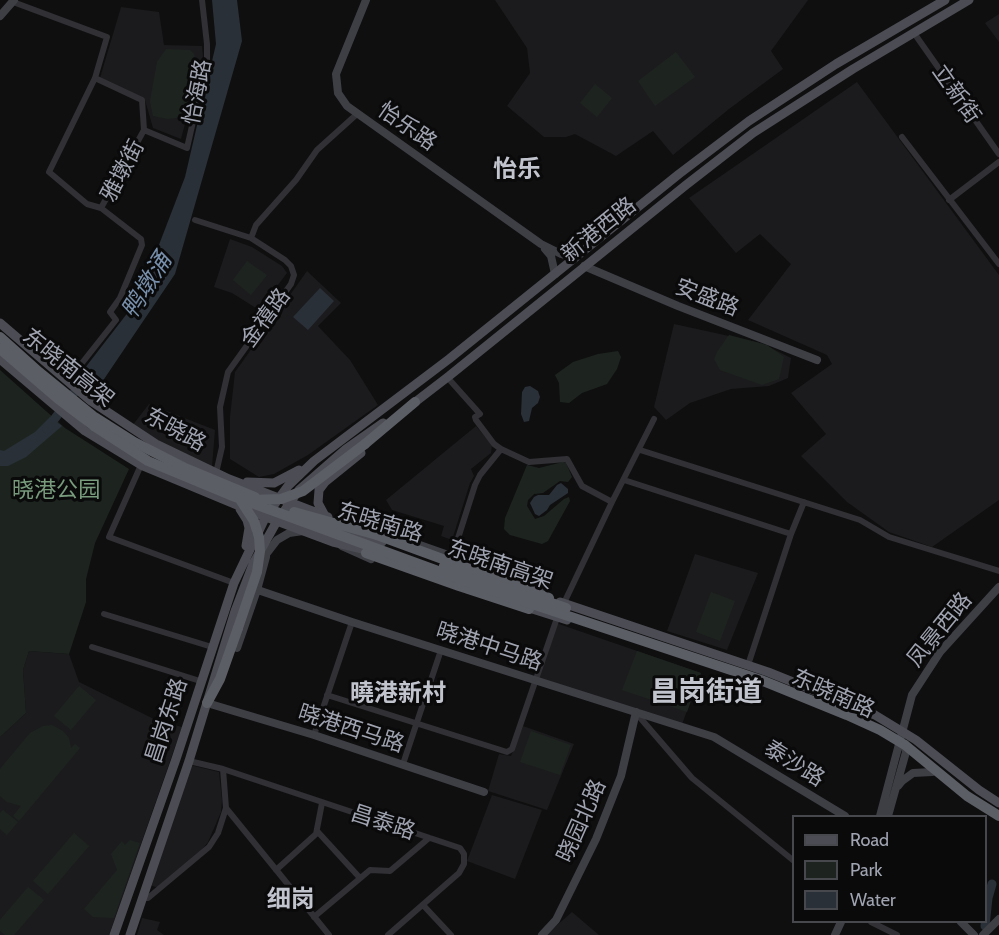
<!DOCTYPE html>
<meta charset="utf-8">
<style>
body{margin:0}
#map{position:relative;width:999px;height:935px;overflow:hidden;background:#0f0f10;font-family:Cabin,sans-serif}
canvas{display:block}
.legend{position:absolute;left:792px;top:815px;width:195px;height:108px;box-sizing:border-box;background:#0a0a0b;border:2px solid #46484d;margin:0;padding:8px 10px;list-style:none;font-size:18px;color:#a0a4b1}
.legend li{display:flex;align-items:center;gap:12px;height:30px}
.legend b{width:30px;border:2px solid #46484d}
</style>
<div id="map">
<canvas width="999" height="935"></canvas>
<ul class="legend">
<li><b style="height:8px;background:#4c4d54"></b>Road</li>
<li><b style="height:16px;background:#1d241f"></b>Park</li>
<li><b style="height:16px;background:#293038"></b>Water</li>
</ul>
</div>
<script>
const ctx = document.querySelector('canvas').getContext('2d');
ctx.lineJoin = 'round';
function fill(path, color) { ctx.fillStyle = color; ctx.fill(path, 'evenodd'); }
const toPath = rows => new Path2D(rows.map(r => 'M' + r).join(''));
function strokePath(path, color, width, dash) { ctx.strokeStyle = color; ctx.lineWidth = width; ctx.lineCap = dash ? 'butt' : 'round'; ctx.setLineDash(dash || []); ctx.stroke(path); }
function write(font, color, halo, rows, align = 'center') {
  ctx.font = font + ' Cabin,"Noto Sans SC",sans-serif'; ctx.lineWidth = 6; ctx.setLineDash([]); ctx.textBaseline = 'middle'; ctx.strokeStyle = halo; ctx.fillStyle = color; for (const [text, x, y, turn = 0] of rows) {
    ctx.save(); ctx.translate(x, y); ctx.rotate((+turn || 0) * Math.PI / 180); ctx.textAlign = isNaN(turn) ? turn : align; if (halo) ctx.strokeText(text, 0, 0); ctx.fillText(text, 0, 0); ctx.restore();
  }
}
fill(toPath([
 [495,0,808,0,771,51,783,69,729,109,673,155,653,131,616,156,575,134,566,137,544,137,507,106,530,73,527,48],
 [121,7,159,12,164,45,202,46,203,57,181,139,153,128,145,100,100,78],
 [999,14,999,42,985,23],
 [857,82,999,275,999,500,932,547,889,532,847,502,801,456,826,434,791,393,832,364,827,355,748,320,791,264,760,234,736,253,689,198],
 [230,239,252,247,282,266,287,273,259,310,232,293,214,287],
 [307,271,341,303,318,326,350,360,378,405,308,455,274,474,259,477,230,459,230,417,235,372],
 [674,324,761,343,791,358,788,378,769,386,731,389,690,403,666,420,654,407],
 [149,404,215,430,212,467,173,450,132,426],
 [476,426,492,445,491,453,471,469,474,476,470,483,452,540,441,536,444,526,392,510,386,500],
 [695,554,758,573,727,650,667,631],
 [556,623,701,673,681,727,537,681],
 [29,651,69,654,79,682,156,720,182,727,109,935,0,935,0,737,26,713,23,670],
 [523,726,574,744,547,810,488,791,499,754,511,756],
 [190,765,219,772,222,800,221,812,208,842,200,852,158,888,150,885],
 [492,795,542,810,515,879,467,861],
 [572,912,599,935,546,935],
 [142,918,160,922,157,930,164,935,137,935]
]), '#1b1b1d');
fill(toPath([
 [166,49,190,50,194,54,196,61,186,107,180,115,176,118,167,119,153,116,150,101,157,62],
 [676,52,695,77,655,106,638,81],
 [595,84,612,98,597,117,580,103],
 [247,261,267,275,251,295,233,280],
 [729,335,767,345,784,357,779,379,762,385,720,370,714,359,717,352],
 [618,351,621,357,617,369,607,384,582,393,569,403,560,402,559,383,555,375,573,362,598,354],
 [0,370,65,428,129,469,95,543,86,579,86,602,69,654,29,651,23,670,26,713,0,737],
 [563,462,566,463,572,477,568,482,560,481,543,493,534,494,528,500,527,506,535,519,544,516,564,499,569,497,570,501,548,541,542,544,510,535,504,529,505,518,527,465,539,468],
 [711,592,735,601,720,641,696,632],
 [637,651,701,673,687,712,622,690],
 [79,686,96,700,71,730,54,716],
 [52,725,63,731,69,738,71,748,75,744,80,748,19,821,13,816,21,806,7,802,0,796,0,769,30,733,43,726],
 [531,731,571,745,560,775,520,762],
 [3,810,18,822,7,835,0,829,0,813],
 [74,833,89,846,48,894,33,881],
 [130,840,140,843,114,918,93,917,84,909,117,870,111,854,122,841,125,845],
 [28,887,44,900,14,935,5,935,0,931,0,920]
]), '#1d241f');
fill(toPath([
 [212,0,237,0,242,41,175,274,96,391,78,377,129,311,147,276,185,177,216,44],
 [320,288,334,301,308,330,293,317],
 [530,386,538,391,540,397,538,403,532,408,529,421,524,422,521,414,522,392,525,387],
 [50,417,62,426,26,457,8,466,0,466,0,450,4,451,35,432],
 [561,483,568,489,568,493,550,505,547,510,539,516,535,514,530,503,534,497,538,495,549,495,557,485]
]), '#293038');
strokePath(toPath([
 [47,429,89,373],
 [985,926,988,898,992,884]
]), '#293038', 9);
strokePath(toPath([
 [13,2,107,37,95,78,49,172,87,204,101,208],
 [914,33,999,154],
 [95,78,142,100,144,130],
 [144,130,187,148,207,60,207,44,202,0],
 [902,137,999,264],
 [949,200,999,162],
 [195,220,251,238],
 [447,377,480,414,475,417,476,420,494,444,501,449,480,475,475,485,452,557],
 [67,382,116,320,110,312,120,298,142,245,141,239,101,208,144,130],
 [501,449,529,462,567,459,582,486,612,502],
 [640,450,860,520,889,537,999,571],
 [141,465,109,537,234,583],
 [216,473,222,447,220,407,228,372,291,284,294,275,291,266,285,260,251,238,256,225,296,180,317,150,357,114],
 [624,480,791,534,748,665],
 [791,534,804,502],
 [564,603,612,502,654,419],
 [104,614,212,647],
 [92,647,200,681],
 [327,695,507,752,512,749,557,618],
 [636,713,692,778,794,861],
 [314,735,352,622],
 [189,761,223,769,460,848,464,854,464,864,459,873,388,935],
 [403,764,441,650],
 [226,808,329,935],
 [317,831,360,878],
 [276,870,316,834,322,803],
 [143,898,148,898,209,847,218,833,226,808,223,769],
 [423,905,451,935],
 [314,917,370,870,390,871,429,838],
 [871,922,897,935]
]), '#303035', 6);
strokePath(toPath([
 [366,0,336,74,338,93,347,106,541,244,561,254,575,258],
 [0,16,14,0],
 [545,249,551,256,555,274],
 [584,266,678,306,817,360],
 [417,544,522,581,542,592],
 [342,546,371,559],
 [260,562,277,540,289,533,303,531],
 [246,586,352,622,714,737,845,816],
 [237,648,257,590,266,557],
 [207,703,314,735,484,792],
 [898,786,902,781,913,773,932,772],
 [880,816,912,695,940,652,999,587],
 [888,816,906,752,905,744],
 [961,922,974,935],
 [542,935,556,920,596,839,621,776,636,712],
 [835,935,841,922],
 [983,935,999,919]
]), '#3e3f45', 8);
strokePath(toPath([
 [0,323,91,401,156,444,229,479,328,517],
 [0,359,85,431,141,465,266,517,333,542,375,552],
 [410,406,449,376,686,185,753,133,853,69,969,0],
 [247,482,274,483,299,470],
 [240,509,247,520,249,528,246,546],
 [325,516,318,503,319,490,325,482,361,453],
 [340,531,382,542],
 [560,602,768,672,875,715,916,740,979,790,999,803],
 [523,606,567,620],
 [114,935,176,759,234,583,266,516,288,486,314,461,449,359,679,174,749,121,836,64,945,0],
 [130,935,189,761,235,611,253,564,277,521,299,490,346,449,383,423]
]), '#4c4d54', 9);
strokePath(toPath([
 [0,337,39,372,93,416,134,442,183,467],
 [0,349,57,398,94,426],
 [365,444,415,402],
 [377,535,549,598],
 [366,553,459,586,529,609],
 [207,703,220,679,238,628]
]), '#5c5e66', 10);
strokePath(toPath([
 [94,426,148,461,230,495,490,590,761,680,847,715,880,730,905,745,967,796,999,816],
 [183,467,255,497],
 [251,500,281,499,303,491,365,444],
 [294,512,377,535],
 [444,566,566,608],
 [238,628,257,572,260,551,259,537,254,521,241,501]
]), '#5c5e66', 10);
write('22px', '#a0a4b1', '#0a0a0b', [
 ["怡海路",198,92,-79],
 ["立新街",956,94,55],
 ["怡乐路",407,127,35],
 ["雅墩街",123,171,-62],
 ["新港西路",599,230,-39],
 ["安盛路",707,298,21],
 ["金禧路",266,318,-54],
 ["东晓南高架",68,368,39],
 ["东晓路",175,430,29],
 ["东晓南路",380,523,17],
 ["东晓南高架",500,565,19],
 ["凤景西路",940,630,-51],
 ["晓港中马路",489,647,18],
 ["东晓南路",833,694,24],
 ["昌岗东路",167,721,-72],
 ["晓港西马路",351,729,18],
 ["泰沙路",794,764,32],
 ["晓园北路",582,821,-66],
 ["昌泰路",383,823,18]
]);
write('22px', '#789b7c', '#0a0a0b', [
 ["晓港公园",56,491]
]);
write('bold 24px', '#c1c3cd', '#0a0a0b', [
 ["怡乐",517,170],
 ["曉港新村",398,694],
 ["细岗",291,900]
]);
write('italic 24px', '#7890ab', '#0a0a0b', [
 ["鸭墩涌",147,286,-58]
]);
write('bold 28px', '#c1c3cd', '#0a0a0b', [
 ["昌岗街道",706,693]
]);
</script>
